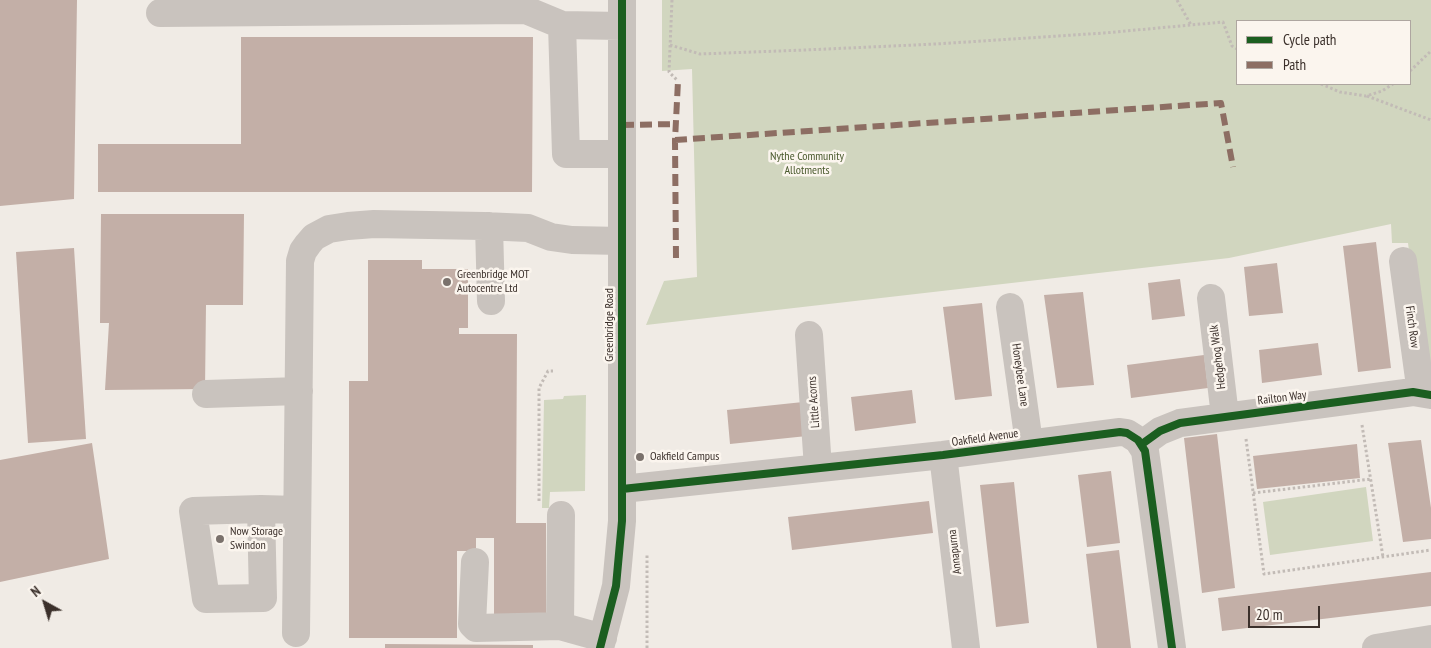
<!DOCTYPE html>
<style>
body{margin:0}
#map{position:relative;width:1431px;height:648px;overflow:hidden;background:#f0ebe5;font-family:"PT Sans Narrow",sans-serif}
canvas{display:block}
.legend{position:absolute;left:1236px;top:20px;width:175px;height:65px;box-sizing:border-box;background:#fbf5ee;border:1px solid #aea6a0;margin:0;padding:6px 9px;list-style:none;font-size:15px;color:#3b302b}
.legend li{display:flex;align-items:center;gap:10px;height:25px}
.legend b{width:25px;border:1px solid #aea6a0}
.north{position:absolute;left:20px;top:578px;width:50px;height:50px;-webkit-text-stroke:4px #fbf5ee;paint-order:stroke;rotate:321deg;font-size:14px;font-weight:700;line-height:20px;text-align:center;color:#3b302b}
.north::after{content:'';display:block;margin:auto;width:18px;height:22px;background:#3b302b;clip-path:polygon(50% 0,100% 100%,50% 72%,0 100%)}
.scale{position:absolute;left:1248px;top:606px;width:72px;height:22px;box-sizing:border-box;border:2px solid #3b302b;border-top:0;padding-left:6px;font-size:15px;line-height:18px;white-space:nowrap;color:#3b302b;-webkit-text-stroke:4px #fbf5ee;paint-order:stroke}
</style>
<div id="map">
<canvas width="1431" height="648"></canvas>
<ul class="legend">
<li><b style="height:6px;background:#1b5e20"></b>Cycle path</li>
<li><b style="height:6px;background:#8d6e63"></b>Path</li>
</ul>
<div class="north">N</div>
<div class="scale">20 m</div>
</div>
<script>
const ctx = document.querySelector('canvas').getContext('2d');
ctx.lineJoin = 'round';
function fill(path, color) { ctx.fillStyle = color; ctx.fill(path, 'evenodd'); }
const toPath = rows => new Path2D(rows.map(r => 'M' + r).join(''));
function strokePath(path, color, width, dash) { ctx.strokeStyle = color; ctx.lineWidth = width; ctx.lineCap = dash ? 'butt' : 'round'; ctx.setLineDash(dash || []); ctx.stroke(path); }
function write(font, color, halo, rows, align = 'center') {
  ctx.font = font + ' "PT Sans Narrow",sans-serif'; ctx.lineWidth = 5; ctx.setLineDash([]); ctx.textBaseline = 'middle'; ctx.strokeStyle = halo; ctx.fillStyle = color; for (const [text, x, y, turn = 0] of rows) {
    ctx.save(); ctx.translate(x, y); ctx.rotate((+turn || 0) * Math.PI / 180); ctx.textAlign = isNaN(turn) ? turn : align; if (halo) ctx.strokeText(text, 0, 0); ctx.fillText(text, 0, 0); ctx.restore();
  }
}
fill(toPath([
 [662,0,1431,0,1431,373,1424,374,1408,243,1392,243,1391,224,1229,258,646,325,664,281,697,277,692,69,662,71],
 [1237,21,1410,21,1410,84,1237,84],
 [586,395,585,491,550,492,549,508,542,508,544,400,563,399,564,396],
 [1366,487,1373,541,1270,555,1263,502]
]), '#d1d6bf');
fill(toPath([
 [0,0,77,0,74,199,0,206],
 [241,37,533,37,532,192,98,192,98,144,241,144],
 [101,214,244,214,243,305,206,305,205,389,105,390,109,323,100,323],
 [1376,242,1391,368,1358,372,1343,246],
 [74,248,86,439,28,443,16,252],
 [368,260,422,260,422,269,468,269,468,328,459,328,459,334,517,334,516,523,546,523,546,622,494,622,494,538,476,538,476,551,457,551,457,638,349,638,349,381,368,381],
 [1277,263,1283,313,1249,316,1244,267],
 [1180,279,1185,316,1152,320,1148,283],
 [1083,292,1094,385,1057,388,1044,295],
 [982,303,992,396,955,400,943,307],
 [1318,343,1322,375,1262,383,1259,350],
 [1204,355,1208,388,1131,398,1127,365],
 [912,390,916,423,855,431,851,397],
 [803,402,807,436,730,444,727,410],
 [1217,434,1235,588,1202,593,1184,438],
 [1421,440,1431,508,1431,539,1403,542,1388,443],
 [92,443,109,559,0,582,0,460],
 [1357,444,1360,478,1257,489,1253,456],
 [1111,471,1120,543,1087,547,1078,475],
 [1014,482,1029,623,996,627,980,485],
 [929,501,933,533,792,550,788,517],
 [1119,550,1131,648,1097,648,1086,554],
 [1431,572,1431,606,1222,631,1218,598],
 [385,644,533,645,533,648,385,648]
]), '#c3afa7');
strokePath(toPath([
 [672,0,669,72,678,81],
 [1177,0,1191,25],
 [670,45,700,54,805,50,936,44,1104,33,1223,22,1232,46,1237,49],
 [1410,71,1431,51],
 [1321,84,1340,92,1366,96,1382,91,1393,84],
 [1367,96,1431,120],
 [1362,425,1383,557],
 [1246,439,1264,574,1431,550],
 [1253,493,1371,479],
 [539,501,539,388,548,371,553,371],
 [647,648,647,554]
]), '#c2bbb6', 3, [2.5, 2.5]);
strokePath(toPath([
 [160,13,526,10,562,25],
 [622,26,562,25,566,154,622,154],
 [489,226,491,301],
 [1403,261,1421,393],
 [1211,298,1225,416],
 [1010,307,1029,443],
 [809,335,818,468],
 [206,394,299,391],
 [1142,444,1160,431,1180,423,1413,392,1431,395],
 [943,455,966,648],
 [622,489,943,455,1120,432,1127,433,1138,440,1145,451,1172,648],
 [261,509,263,598,206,599,193,511,261,509,297,510],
 [475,562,472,624,476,628,560,626,603,638],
 [560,626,561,515],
 [296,633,300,261,303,251,308,244,314,237,329,229,348,226,374,224,484,226,528,228,551,237,572,240,622,241],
 [600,648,616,586,622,521,622,0],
 [1376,648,1431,639]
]), '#c9c3be', 28);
strokePath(toPath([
 [622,125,677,124],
 [675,140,1221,103,1233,167],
 [676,258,675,140,678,81]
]), '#8d6e63', 6, [12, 6]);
strokePath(toPath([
 [1142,444,1160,431,1180,423,1413,392,1431,395],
 [622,489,943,455,1120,432,1127,433,1138,440,1145,451,1172,648],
 [600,648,616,586,622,521,622,0]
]), '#1b5e20', 8);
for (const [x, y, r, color] of [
 [447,282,5,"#7a716c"],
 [640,457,5,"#7a716c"],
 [220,539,5,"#7a716c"]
]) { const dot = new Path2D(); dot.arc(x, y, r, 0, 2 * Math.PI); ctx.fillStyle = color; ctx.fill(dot); strokePath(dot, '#fbf5ee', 2); }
write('12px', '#4a5a2e', '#fbf5ee', [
 ["Nythe Community",807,157],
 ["Allotments",807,171]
]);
write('12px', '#3b302b', '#fbf5ee', [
 ["Greenbridge MOT",457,275],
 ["Autocentre Ltd",457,289],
 ["Oakfield Campus",650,457],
 ["Now Storage",230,532],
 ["Swindon",230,546]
], 'left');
write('12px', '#3b302b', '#fbf5ee', [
 ["Greenbridge Road",610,325,-90],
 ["Finch Row",1412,327,82],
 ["Hedgehog Walk",1218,357,-97],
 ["Honeybee Lane",1020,375,82],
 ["Railton Way",1282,398,-7],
 ["Little Acorns",814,402,-94],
 ["Oakfield Avenue",985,438,-8],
 ["Annapurna",955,552,-97]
]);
</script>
